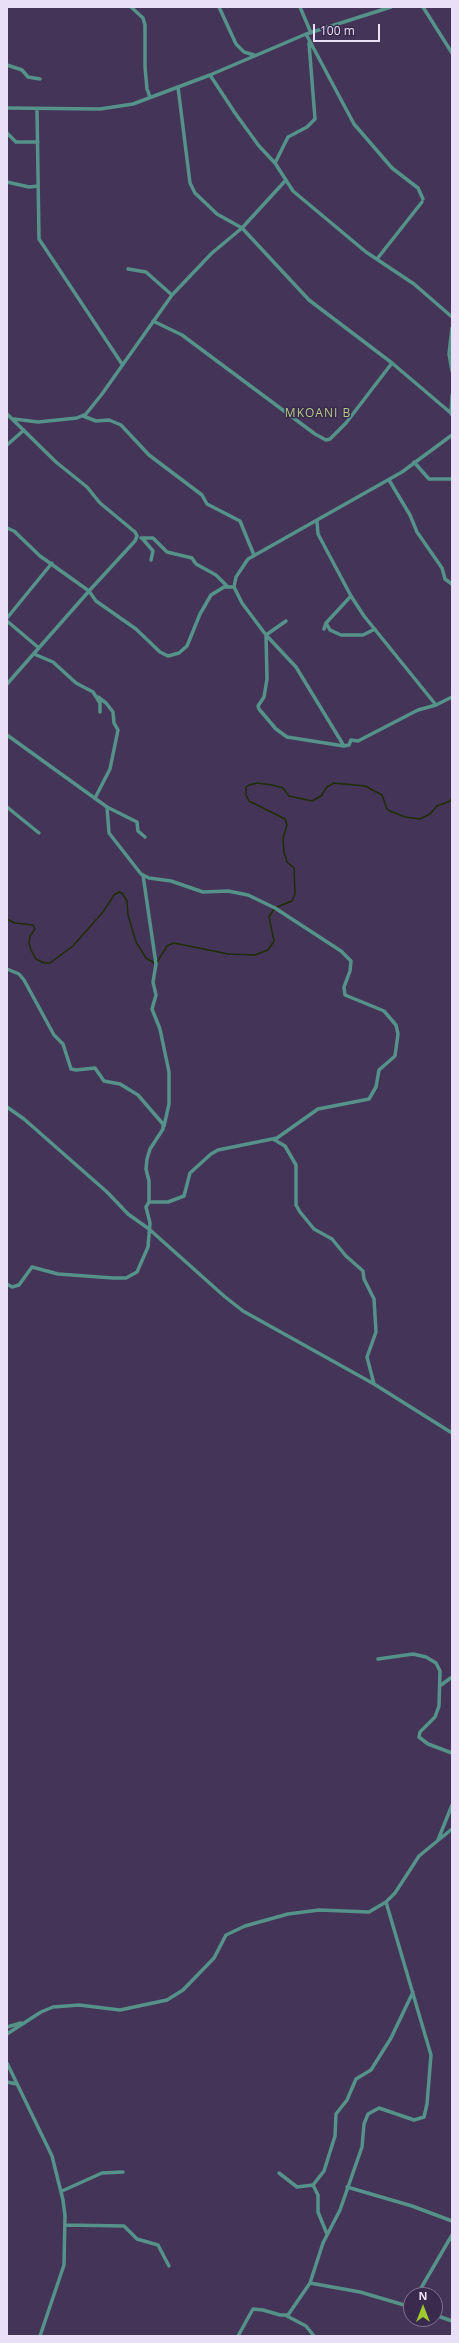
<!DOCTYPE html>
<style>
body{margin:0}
#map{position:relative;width:459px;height:2343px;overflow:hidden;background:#443458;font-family:"Open Sans",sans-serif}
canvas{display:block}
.frame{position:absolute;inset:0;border:8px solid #e9dff6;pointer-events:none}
.north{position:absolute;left:403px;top:2287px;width:40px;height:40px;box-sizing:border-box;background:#3a2a4d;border:1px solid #807291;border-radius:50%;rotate:0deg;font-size:11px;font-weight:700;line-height:16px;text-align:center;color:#e9dff6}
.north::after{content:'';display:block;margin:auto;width:14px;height:18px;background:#9eca2e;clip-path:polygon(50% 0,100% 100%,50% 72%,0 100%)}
.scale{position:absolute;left:313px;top:24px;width:67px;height:18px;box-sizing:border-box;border:2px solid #e9dff6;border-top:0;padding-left:5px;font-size:12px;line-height:14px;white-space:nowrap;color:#e9dff6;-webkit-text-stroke:3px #3a2a4d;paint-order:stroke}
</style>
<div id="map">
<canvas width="459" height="2343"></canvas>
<div class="frame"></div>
<div class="north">N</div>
<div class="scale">100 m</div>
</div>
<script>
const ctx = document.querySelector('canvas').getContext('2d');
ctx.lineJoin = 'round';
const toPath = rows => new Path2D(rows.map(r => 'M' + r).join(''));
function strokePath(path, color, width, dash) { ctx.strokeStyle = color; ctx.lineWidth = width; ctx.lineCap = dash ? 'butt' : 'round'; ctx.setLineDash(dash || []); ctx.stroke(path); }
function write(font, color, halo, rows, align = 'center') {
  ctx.font = font + ' "Open Sans",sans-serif'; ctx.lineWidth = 3; ctx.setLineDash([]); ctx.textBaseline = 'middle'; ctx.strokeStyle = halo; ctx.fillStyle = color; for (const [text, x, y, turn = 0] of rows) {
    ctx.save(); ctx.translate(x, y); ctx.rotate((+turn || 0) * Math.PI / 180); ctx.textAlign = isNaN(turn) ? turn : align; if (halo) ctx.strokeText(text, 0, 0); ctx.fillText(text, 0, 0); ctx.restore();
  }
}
strokePath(toPath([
 [452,786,452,794],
 [277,907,292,901,295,894,294,868,287,862,284,852,283,838,287,825,285,819,249,801,246,795,246,787,249,785,257,783,272,785,283,788,289,796,312,801,321,796,327,787,334,783,365,786,382,795,387,809,390,811,405,817,420,819,430,814,437,806,450,801,452,798],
 [7,919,15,923,33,925,35,929,30,936,29,943,31,950,36,959,44,963,50,963,73,946,103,912,114,895,119,892,122,893,127,901,128,915,136,942,146,958,156,964,167,946,174,943,228,954,255,955,268,950,274,941,269,917,274,909]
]), '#202d00', 1.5);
strokePath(toPath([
 [131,7,143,18,145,25,145,67,147,89,150,97],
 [219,7,236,44,244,52,254,55],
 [300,7,311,33],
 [423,7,452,53],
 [306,34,354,124,392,168,418,188,423,199],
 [7,65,22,70,28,77,40,79],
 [210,75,235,113,259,146,275,163,293,191,366,252,414,284,452,317],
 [178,87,190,183,195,193,217,214,242,228,309,300,392,363,452,414],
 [7,108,100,109,133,104,210,75,306,34,391,7],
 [37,110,39,239,122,364],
 [7,133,16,142,38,142],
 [275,163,288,137,307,127,315,119,309,43],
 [7,182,29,187,38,186],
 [377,259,422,202],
 [128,269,146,272,172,295],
 [153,321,182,335,315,434,326,440,330,439,346,423,392,363],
 [452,328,449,354,452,371],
 [7,414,56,462,87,487,100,503,135,532,137,536,135,541,89,591,96,601,136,629,160,652,168,656,179,653,187,646,200,614,211,595,224,587,234,587,242,603,266,635,296,667,344,746,349,745,351,740,358,741,418,710,436,705,452,697],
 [451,414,452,395],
 [83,416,96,421,109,420,121,425,149,455,202,495,207,504,240,521,254,555],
 [14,419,38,422,77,418,86,414,102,394,172,295,212,253,242,228,286,180],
 [7,445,24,430],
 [414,462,429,479,452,479],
 [389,480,410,515,417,532,442,568,445,579,452,584],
 [317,522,318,534,351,596,364,616,436,705],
 [7,528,14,531,40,556,89,591,7,684],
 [141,538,153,538,167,552,192,558,196,564,216,575,227,586],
 [142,538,153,551,151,560],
 [234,587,236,577,248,559,402,472,452,435],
 [7,618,52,563],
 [7,621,39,648],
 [286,621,266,635,267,679,264,697,258,706,259,709,276,729,287,737,344,746],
 [326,623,330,630,341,635,363,635,375,629],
 [324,629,326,623,351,596],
 [34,654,53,662,76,683,93,692,100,703,100,712],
 [7,735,107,807,109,833,141,874,149,878,171,881,203,892,228,891,248,895,275,908,341,951,351,961,350,971,344,987,345,995,384,1011,396,1025,398,1034,395,1056,379,1070,376,1087,369,1099,318,1109,277,1138,218,1150,211,1154,190,1173,184,1196,168,1202,149,1202,146,1207,150,1223,148,1247,137,1272,126,1278,113,1278,58,1274,32,1267,19,1285,12,1287,7,1284],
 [95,798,110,769,118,730,114,723,113,712,106,703,98,697],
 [7,807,39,833],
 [107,807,137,822,138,831,145,837],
 [143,875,156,964,153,982,156,995,152,1009,160,1029,169,1072,169,1104,164,1126],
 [7,969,19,974,24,980,54,1035,63,1044,71,1069,76,1070,95,1068,104,1081,120,1084,138,1095,163,1124,163,1129,150,1149,147,1159,146,1169,149,1181,149,1201],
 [7,1107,24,1119,107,1192,128,1214,149,1229,224,1296,243,1311,374,1384,452,1433],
 [273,1139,285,1146,296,1165,296,1205,300,1212,314,1229,332,1239,346,1256,363,1271,364,1279,374,1299,376,1332,367,1357,374,1384],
 [378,1659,413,1654,426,1657,436,1663,440,1671,439,1706,435,1717,420,1732,419,1737,428,1744,452,1753],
 [441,1685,452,1677],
 [438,1840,452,1805],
 [7,2027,21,2023],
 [7,2034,41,2012,53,2007,79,2005,120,2010,167,2000,183,1990,214,1958,226,1935,245,1926,288,1914,319,1910,369,1912,386,1902,395,1893,419,1856,452,1829],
 [7,2063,52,2156,63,2200,65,2216,64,2265,40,2336],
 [7,2082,17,2084],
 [279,2173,297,2187,313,2185,324,2171,335,2136,336,2114,347,2100,356,2079,371,2070,391,2038,413,1992],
 [313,2185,318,2195,318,2212,327,2234],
 [347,2187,412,2206,452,2221],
 [62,2191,102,2173,123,2172],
 [65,2225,124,2226,137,2239,158,2245,169,2266],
 [310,2283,360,2292,411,2307],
 [417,2295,452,2235],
 [285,2315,306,2326,314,2336],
 [435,2315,452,2321],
 [238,2336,253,2309,263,2310,280,2315,288,2315,310,2283,323,2243,340,2210,362,2147,364,2124,368,2114,379,2108,414,2120,424,2117,427,2104,431,2055,386,1902]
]), '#54928a', 3.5);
ctx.letterSpacing = '1px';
write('12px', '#b2cc84', '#3a2a4d', [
 ["MKOANI B",318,414]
]);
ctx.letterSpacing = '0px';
</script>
